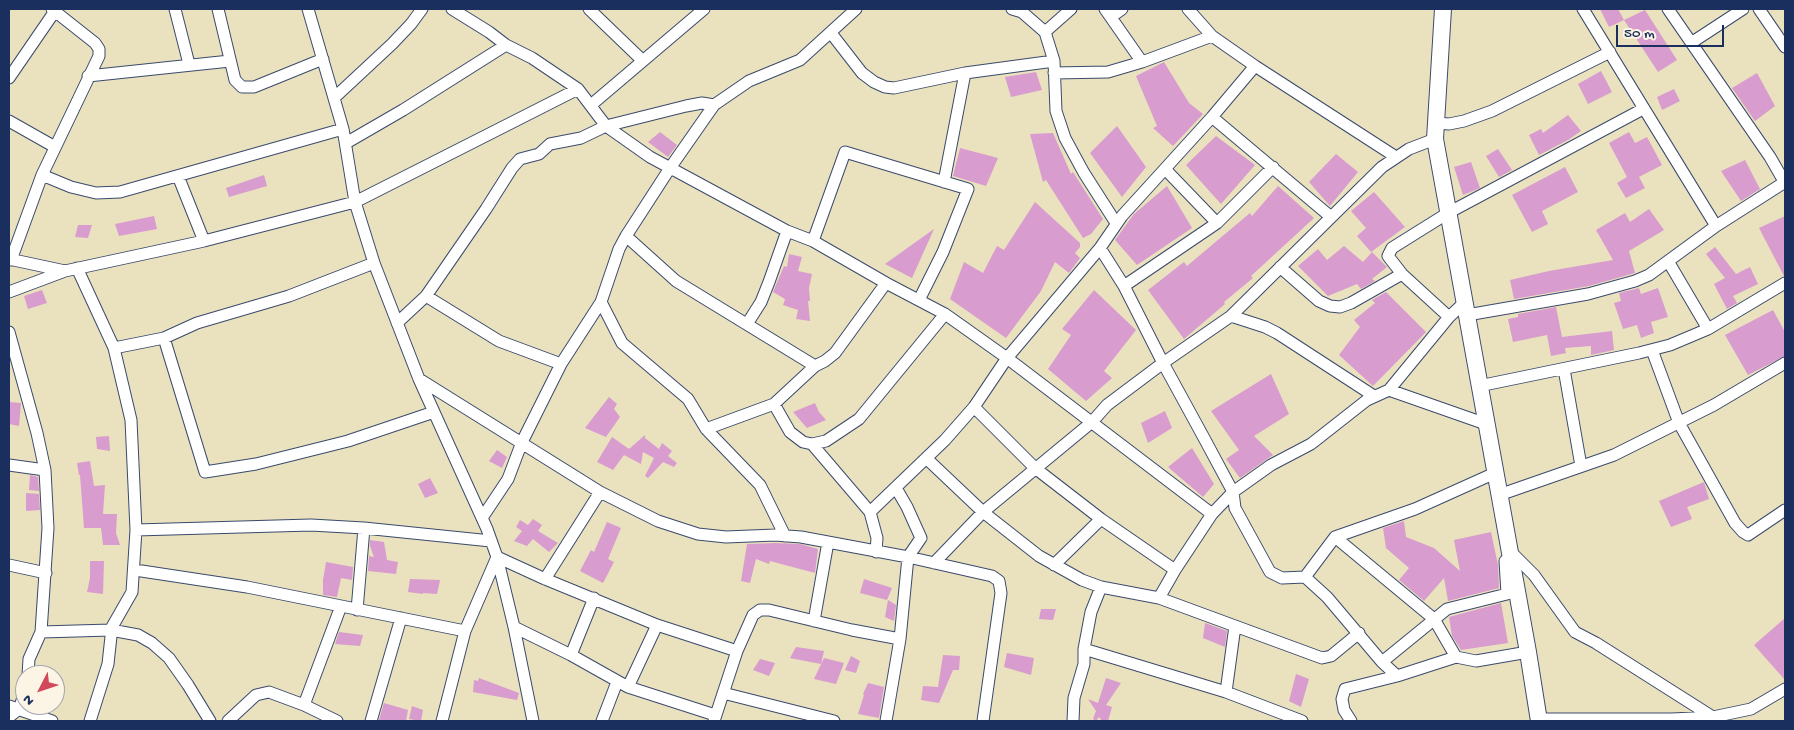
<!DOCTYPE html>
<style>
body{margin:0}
#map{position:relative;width:1794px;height:730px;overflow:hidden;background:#eae1be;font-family:"Gochi Hand",sans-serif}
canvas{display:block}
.frame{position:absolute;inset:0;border:10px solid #1b2f5e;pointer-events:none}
.north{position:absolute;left:15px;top:665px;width:50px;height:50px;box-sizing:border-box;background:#fcf5e5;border:1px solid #a2a6af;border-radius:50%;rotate:229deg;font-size:14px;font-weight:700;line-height:20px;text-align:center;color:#1b2f5e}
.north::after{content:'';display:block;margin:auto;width:18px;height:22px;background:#d1495b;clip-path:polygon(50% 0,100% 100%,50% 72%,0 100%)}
.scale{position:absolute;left:1616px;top:25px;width:108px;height:22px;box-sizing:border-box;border:2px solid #1b2f5e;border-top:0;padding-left:6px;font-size:15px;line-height:18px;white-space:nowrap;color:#1b2f5e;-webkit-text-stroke:4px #fcf5e5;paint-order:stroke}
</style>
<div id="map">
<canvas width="1794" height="730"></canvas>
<div class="frame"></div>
<div class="north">N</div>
<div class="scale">50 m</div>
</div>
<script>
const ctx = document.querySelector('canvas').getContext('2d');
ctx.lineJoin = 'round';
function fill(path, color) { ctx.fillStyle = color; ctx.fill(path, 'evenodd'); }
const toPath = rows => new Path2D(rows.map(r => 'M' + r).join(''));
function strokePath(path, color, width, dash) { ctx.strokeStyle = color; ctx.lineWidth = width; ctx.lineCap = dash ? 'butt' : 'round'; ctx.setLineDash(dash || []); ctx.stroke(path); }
fill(toPath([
 [1600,9,1618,9,1624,20,1609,27],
 [1645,10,1677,60,1658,72,1624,20],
 [1164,62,1189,103,1203,114,1173,146,1153,128,1157,126,1136,76],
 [1601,71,1612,92,1588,104,1578,84],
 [1036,72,1042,90,1011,97,1005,77],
 [1757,73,1775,106,1755,121,1732,88],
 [1674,89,1680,101,1662,110,1657,97],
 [1568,115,1581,131,1568,140,1539,155,1529,135,1541,129,1543,133],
 [1117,126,1146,167,1122,197,1090,153],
 [660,132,677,145,668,157,648,142],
 [1629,132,1635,143,1647,137,1662,165,1639,177,1645,188,1626,198,1617,183,1627,177,1609,143],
 [1053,133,1071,174,1073,172,1103,219,1091,234,1083,238,1046,180,1043,182,1030,134],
 [1216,136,1255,165,1221,204,1186,165],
 [960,148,998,158,986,186,953,176],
 [1498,149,1512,170,1499,177,1486,156],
 [1336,154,1358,172,1330,206,1309,182],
 [1745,160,1760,189,1741,201,1721,171],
 [1471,162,1480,188,1463,195,1454,167],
 [1565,167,1578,192,1542,211,1548,224,1532,232,1512,195],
 [264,175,267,186,229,197,226,188],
 [1167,186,1192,228,1137,265,1115,240,1134,214],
 [1278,186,1314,218,1251,276,1253,278,1224,302,1225,304,1184,339,1148,290,1184,262,1187,266,1250,213,1252,216],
 [1374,192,1405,227,1371,252,1357,236,1366,228,1351,211],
 [1035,202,1080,243,1080,247,1075,253,1080,258,1069,273,1055,262,1041,291,1006,338,950,299,964,262,983,273,997,246,1004,250],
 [1649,209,1664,230,1629,251,1635,273,1589,286,1514,299,1510,280,1549,271,1613,260,1596,230,1625,213,1630,222],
 [154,216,157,229,119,236,115,224],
 [1785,216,1785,276,1784,276,1759,228],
 [78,225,92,225,88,238,75,237],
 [934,229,912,278,885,264],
 [1344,246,1363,262,1372,252,1387,267,1372,279,1375,281,1361,289,1357,284,1328,296,1298,266,1318,249,1327,260],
 [1715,247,1736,274,1750,267,1758,284,1733,296,1737,303,1727,309,1714,284,1725,278,1706,254],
 [789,254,802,257,798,271,812,274,809,288,810,301,808,301,810,321,796,319,798,310,783,305,785,299,773,292,784,266,787,267],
 [1639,288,1641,294,1658,288,1668,317,1651,322,1654,333,1641,338,1637,325,1623,329,1614,303,1621,301,1619,293],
 [42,290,47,303,28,309,24,296],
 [1094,290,1136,330,1104,371,1112,378,1086,401,1048,369,1071,335,1062,329],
 [1386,292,1426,332,1373,386,1339,355,1360,327,1354,320,1375,303,1372,300],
 [1556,307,1562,337,1612,331,1614,350,1591,355,1591,346,1565,348,1566,353,1551,356,1547,335,1513,342,1508,319,1518,317,1518,314],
 [1773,310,1785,332,1785,356,1748,375,1725,335],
 [1271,374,1289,414,1254,436,1273,455,1240,478,1226,459,1239,450,1211,411],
 [609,397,617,404,614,409,620,417,606,437,585,428],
 [9,402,21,403,19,426,9,424],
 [815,403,819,412,826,420,807,428,793,412],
 [1165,411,1172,428,1148,443,1141,423],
 [645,435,645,438,659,449,662,443,672,451,668,456,677,463,674,467,663,462,648,478,645,476,654,458,643,452,641,464,624,455,613,470,597,462,612,437,629,449],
 [109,436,110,451,97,449,96,437],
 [1192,448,1214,484,1203,497,1168,467],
 [497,450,507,457,502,468,489,461],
 [90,461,94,486,105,485,103,514,117,514,116,533,120,545,103,545,101,528,84,528,80,475,79,475,77,463],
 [30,475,38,477,39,491,29,490],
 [430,478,438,493,425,498,418,484],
 [1704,482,1709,499,1687,507,1692,519,1671,527,1659,501],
 [26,493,39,494,40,510,26,511],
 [533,519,542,525,538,531,558,543,549,552,533,539,527,546,514,541,522,531,516,527,520,520,528,525],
 [1404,521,1406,537,1434,548,1460,571,1454,540,1491,532,1498,565,1499,588,1448,601,1444,578,1424,601,1399,580,1409,568,1386,548,1383,528],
 [607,522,621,528,608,559,614,562,603,583,580,571,591,550,594,552],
 [370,540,384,542,387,560,398,562,396,574,368,571,369,556,374,557,370,546],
 [775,543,800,544,818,549,815,573,770,561,769,564,756,559,750,583,741,581,747,544],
 [90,561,104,561,103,594,87,592,90,578],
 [326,562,353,567,352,580,341,578,337,597,323,595,323,580],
 [410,579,440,580,437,594,423,593,423,594,408,592],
 [864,579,892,588,887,600,860,593],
 [888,600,896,605,894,621,885,617],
 [1501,603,1508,643,1461,650,1452,636,1449,617],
 [1041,609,1056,609,1053,620,1039,619],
 [1785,618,1785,680,1754,645],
 [1205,623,1227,631,1225,647,1203,638],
 [339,632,363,635,360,646,335,644],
 [796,647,824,651,821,664,790,658],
 [1007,653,1034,658,1031,675,1004,667],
 [943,655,960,656,959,670,953,670,939,703,921,700,923,686,938,687],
 [851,656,860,661,856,673,845,670],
 [824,658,844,663,836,684,814,679],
 [760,659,775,663,769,676,753,670],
 [1296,674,1309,679,1301,707,1289,701],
 [479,678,519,693,517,700,473,692,474,680,478,681],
 [1106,678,1121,683,1106,705,1112,707,1108,721,1102,721,1099,717,1096,721,1093,719,1096,711,1088,699,1098,703],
 [868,683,884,687,879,718,858,714,864,695,863,694],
 [384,703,408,710,406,721,379,720],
 [412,706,423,710,421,721,409,719]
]), '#d89cce');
const street = toPath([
 [175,9,189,64],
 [218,9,235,80,242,87,254,87,323,59],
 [308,9,343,129,355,202,374,263,419,379,487,529,497,557,514,627,533,721],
 [452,9,489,32,506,45,532,58,578,89,606,126,650,157,787,231,813,241,886,283,945,314,1007,358,1212,514],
 [589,9,643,61],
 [1012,9,1022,12,1045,32,1054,61,1056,111,1065,138,1084,173,1116,223],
 [1105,9,1142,62],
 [1188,9,1212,36,1255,66,1396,157],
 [1583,9,1716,226],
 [1668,9,1770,157,1785,183],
 [1759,9,1785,47],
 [1111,17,1122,9],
 [1045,32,1071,9],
 [831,33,862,73,874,82,885,87,894,88,965,73,944,182],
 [1691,43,1743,9],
 [965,73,1054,61],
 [1054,73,1108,72,1142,62,1212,36],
 [88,76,230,61],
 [9,78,55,11],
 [334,98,392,44,411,24,422,9],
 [591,105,704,9],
 [1212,117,1331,217],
 [9,121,55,147],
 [1436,123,1449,124,1464,121,1492,111,1610,52],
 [346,143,403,110,506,45],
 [1165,169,1217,223],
 [42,175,71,187,96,193,120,192,343,129],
 [178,176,204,241],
 [626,236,676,281,815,366],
 [813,241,845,152,968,189,943,252,919,300],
 [1100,248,1124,286,1163,363,1204,438,1233,492,1235,508,1270,572,1282,578,1305,577,1327,597,1382,662,1397,676],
 [9,259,65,271],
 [11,260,42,175,99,56,99,49,95,43,52,9],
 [1668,261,1708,329],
 [1280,267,1319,301,1330,306,1340,307,1351,303,1402,274],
 [77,268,114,348,131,420,136,530,132,592,112,627,108,664,90,721],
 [1124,286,1217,223,1273,167],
 [9,292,65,271,204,241,355,202,578,89],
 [426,296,499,341,561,364],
 [601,302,622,343,688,399,706,429,760,485,785,536],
 [1467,315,1588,294,1635,281,1649,275,1716,226,1785,182],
 [1231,316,1265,327,1277,333,1374,396],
 [1449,317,1402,274,1388,256,1392,248,1448,213,1643,109],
 [397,323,426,296,486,209,512,168,520,159,539,154,550,144,581,138,606,126,686,106,702,103,714,105],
 [747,324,761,302,769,282,787,231],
 [9,332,37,433,45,470,48,528,41,632,29,659,28,675],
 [164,338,205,472,256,464,348,441,434,412],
 [114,348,164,338,197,323,289,296,374,263],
 [1652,350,1679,423,1735,523,1743,532,1748,535,1785,510],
 [1564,369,1581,466],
 [419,379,600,492,658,521,698,534,726,537,775,535,801,537,908,557,992,576,999,581,1001,593,983,721],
 [1479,386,1639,353,1670,345,1708,329,1785,283],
 [1389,390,1486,424],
 [774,404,790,432,803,442,812,444,826,441,859,419,945,314],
 [974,407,1035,468,1101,519,1175,570],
 [706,429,774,404,815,366,825,361,835,353,886,283],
 [812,444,870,512,877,538,876,552],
 [926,458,983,512,1039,556,1082,580,1101,587,1159,598,1322,658,1331,656,1359,633],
 [9,465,45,470],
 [1499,495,1614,455,1714,405,1785,363],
 [870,512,945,440,974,407,1007,358,1100,248,1122,216,1212,117,1255,66],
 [482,518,508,479,522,442,561,364,601,302,619,249,626,236,670,168,714,105,749,81,800,60,856,9],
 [136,530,311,525,364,528,491,541],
 [1335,537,1434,619,1456,657],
 [1510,551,1534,575,1575,632,1596,643,1719,721],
 [934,563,983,512,1092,422,1107,405,1163,363,1231,316,1382,167,1409,149,1435,139],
 [9,565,46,573],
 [1054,565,1101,519],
 [135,570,247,587,465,631],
 [1305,577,1335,537,1415,509,1495,473],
 [545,579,600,492],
 [1159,598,1175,570,1212,514,1233,492,1271,465,1311,444,1367,400,1389,390,1449,317,1465,302],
 [357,610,364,528],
 [814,621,828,542],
 [514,627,571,655,628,687,715,715],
 [41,632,111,630,138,635,152,643,169,658,188,685,210,721],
 [1084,649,1226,692,1302,721],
 [571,655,594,598],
 [1382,662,1447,609,1507,594,1505,561],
 [628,687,657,625],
 [1226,692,1235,626],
 [723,693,834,721],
 [304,705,341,606],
 [9,706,52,721],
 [9,717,19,709,25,692],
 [1539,719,1672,719,1713,717,1751,709,1785,689],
 [228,721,256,695,269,692,304,705,337,721],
 [371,721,401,618],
 [442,721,465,631,497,557,545,579,657,625,737,651],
 [602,721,617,682],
 [714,721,737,651,753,615,760,610,769,610,852,630,900,639],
 [886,721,900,639,908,557,921,538,907,507,896,488],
 [1073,721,1074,698,1084,664,1084,649,1091,612,1101,587],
 [1351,721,1344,710,1342,699,1345,689,1397,676,1456,657,1476,661,1528,652]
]);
const secondary = toPath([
 [1443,9,1435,139,1528,652,1539,721]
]);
strokePath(street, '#3a4a6c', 13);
strokePath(secondary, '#3a4a6c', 18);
strokePath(street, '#fff', 11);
strokePath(secondary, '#fff', 16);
</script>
